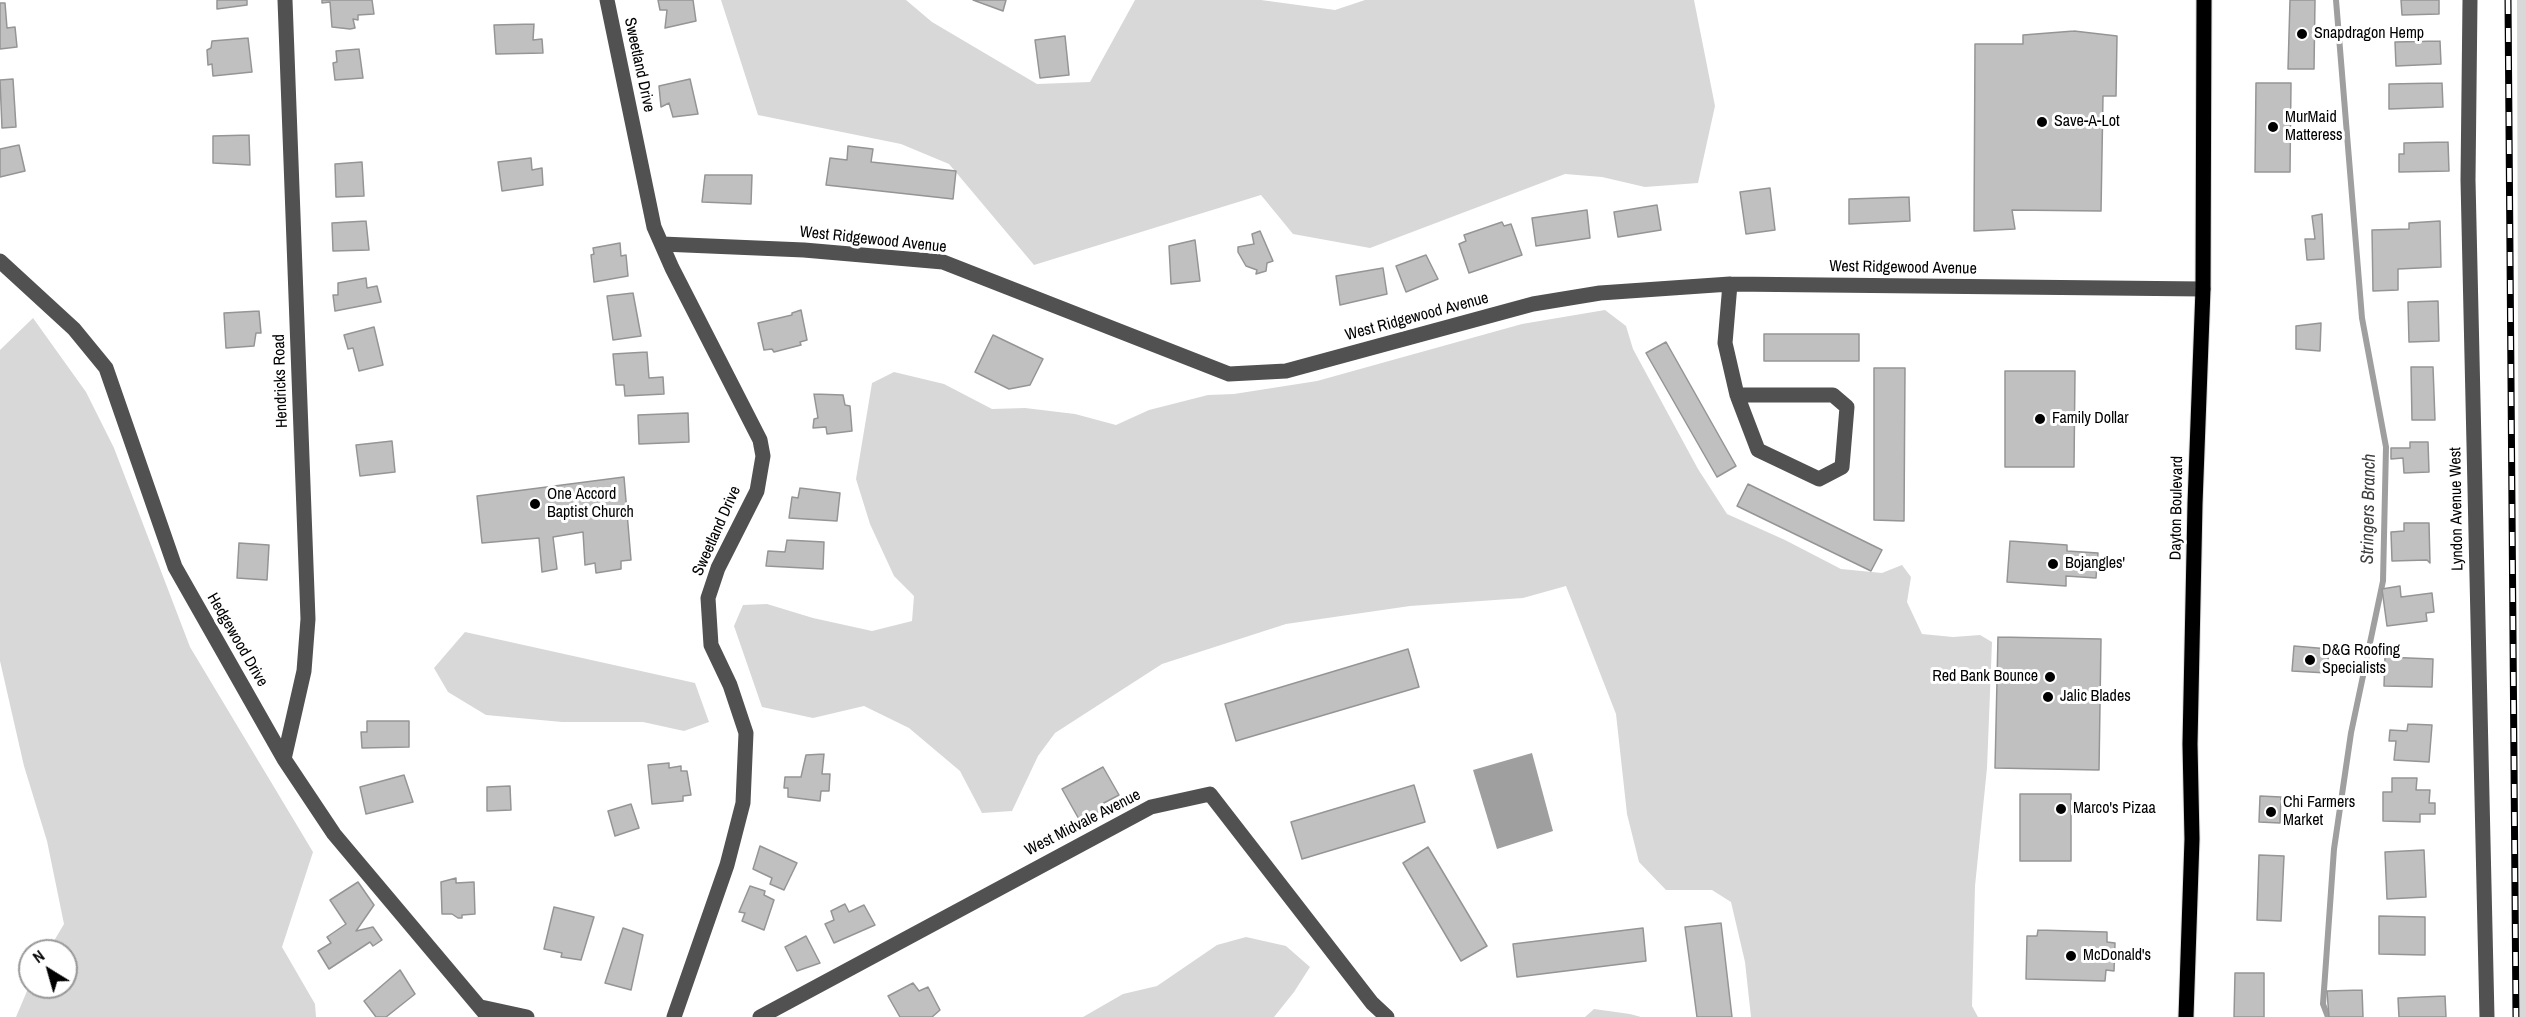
<!DOCTYPE html>
<style>
body{margin:0}
#map{position:relative;width:2526px;height:1017px;overflow:hidden;background:#fff;font-family:"Archivo Narrow",sans-serif}
canvas{display:block}
.north{position:absolute;left:18px;top:939px;width:60px;height:60px;box-sizing:border-box;background:#fff;border:2px solid #999;border-radius:50%;rotate:323deg;font-size:16px;font-weight:700;line-height:24px;text-align:center;color:#000}
.north::after{content:'';display:block;margin:auto;width:21px;height:27px;background:#000;clip-path:polygon(50% 0,100% 100%,50% 72%,0 100%)}
</style>
<div id="map">
<canvas width="2526" height="1017"></canvas>
<div class="north">N</div>
</div>
<script>
const ctx = document.querySelector('canvas').getContext('2d');
ctx.lineJoin = 'round';
function fill(path, color) { ctx.fillStyle = color; ctx.fill(path, 'evenodd'); }
const toPath = rows => new Path2D(rows.map(r => 'M' + r).join(''));
function strokePath(path, color, width, dash) { ctx.strokeStyle = color; ctx.lineWidth = width; ctx.lineCap = dash ? 'butt' : 'round'; ctx.setLineDash(dash || []); ctx.stroke(path); }
function write(font, color, halo, rows, align = 'center') {
  ctx.font = font + ' "Archivo Narrow",sans-serif'; ctx.lineWidth = 6; ctx.setLineDash([]); ctx.textBaseline = 'middle'; ctx.strokeStyle = halo; ctx.fillStyle = color; for (const [text, x, y, turn = 0] of rows) {
    ctx.save(); ctx.translate(x, y); ctx.rotate((+turn || 0) * Math.PI / 180); ctx.textAlign = isNaN(turn) ? turn : align; if (halo) ctx.strokeText(text, 0, 0); ctx.fillText(text, 0, 0); ctx.restore();
  }
}
fill(toPath([
 [721,0,906,0,932,22,1037,84,1090,82,1135,0,1261,0,1335,10,1365,0,1694,0,1715,106,1698,183,1645,187,1602,177,1565,174,1370,248,1293,234,1261,195,1034,265,949,164,901,144,758,115],
 [2517,0,2526,0,2526,1017,2520,1017],
 [1605,310,1626,326,1633,349,1698,469,1727,514,1785,540,1841,569,1882,573,1902,565,1911,577,1907,602,1922,634,1953,637,1980,635,1992,642,1987,768,1975,886,1972,1006,1978,1017,1751,1017,1745,962,1731,902,1712,890,1666,890,1639,862,1627,814,1616,714,1566,586,1523,598,1410,606,1286,624,1162,664,1055,733,1038,756,1012,811,982,813,960,771,909,728,864,706,813,718,762,707,734,626,743,605,767,604,813,618,872,631,912,621,914,596,894,576,870,524,856,479,872,383,894,372,944,384,992,409,1025,408,1075,414,1116,425,1149,410,1208,395,1234,394,1317,381,1522,324],
 [33,318,86,392,114,448,190,647,313,852,282,947,315,1004,316,1017,16,1017,30,984,30,987,66,987,66,951,48,951,64,924,47,841,24,766,0,661,0,350],
 [465,632,695,683,709,722,684,731,643,722,562,722,486,715,448,692,434,668],
 [1246,937,1286,946,1310,967,1294,992,1274,1017,1083,1017,1123,994,1157,986,1217,945],
 [1594,1009,1630,1014,1641,1017,1585,1017]
]), '#d8d8d8');
fill(toPath([
 [1532,753,1553,831,1497,849,1473,770]
]), '#9f9f9f');
strokePath(toPath([
 [2328,1017,2323,1004,2334,849,2351,733,2383,581,2386,447,2362,318,2336,0]
]), '#9f9f9f', 6);
const building = toPath([
 [217,0,247,0,247,5,217,9,217,0],
 [322,0,372,0,374,14,358,15,358,20,353,19,355,28,350,29,332,27,330,2,322,3,322,0],
 [658,0,693,0,696,21,665,28,667,10,660,10,658,0],
 [973,0,1006,0,1003,11,973,0],
 [2290,0,2315,0,2314,69,2288,69,2290,0],
 [2401,0,2439,0,2439,14,2402,15,2401,0],
 [0,3,5,3,7,28,15,27,17,47,0,49,0,3],
 [534,24,533,40,542,39,543,53,496,54,494,25,534,24],
 [2074,31,2117,36,2116,96,2103,96,2101,211,2012,210,2015,229,1974,231,1975,44,2023,44,2023,35,2074,31],
 [1065,36,1069,75,1040,78,1035,40,1065,36],
 [248,38,252,72,213,76,212,64,208,65,207,50,211,48,212,41,248,38],
 [2440,41,2441,64,2396,66,2395,42,2440,41],
 [359,49,363,78,335,80,333,63,337,62,336,51,359,49],
 [13,79,16,127,2,128,0,80,13,79],
 [690,79,698,114,673,117,669,103,661,107,659,86,690,79],
 [2256,83,2291,83,2290,172,2255,172,2256,83],
 [2442,83,2443,107,2389,109,2389,84,2442,83],
 [249,135,250,165,213,163,213,136,249,135],
 [2448,142,2449,171,2399,172,2399,154,2404,154,2404,143,2448,142],
 [19,145,25,171,0,177,0,149,19,145],
 [848,146,873,149,871,162,956,171,953,199,826,185,830,158,847,160,848,146],
 [531,158,532,170,542,168,543,185,502,191,498,162,531,158],
 [362,162,364,196,336,197,335,164,362,162],
 [705,175,752,175,751,204,702,202,705,175],
 [1770,188,1775,230,1746,234,1740,192,1770,188],
 [1909,197,1910,221,1849,224,1849,199,1909,197],
 [1657,205,1661,230,1618,237,1614,212,1657,205],
 [1587,210,1590,238,1536,246,1532,218,1587,210],
 [2322,214,2324,259,2307,260,2305,239,2315,239,2312,216,2322,214],
 [366,221,369,250,333,251,332,223,366,221],
 [2440,221,2441,267,2398,269,2398,290,2373,291,2372,230,2409,229,2409,223,2440,221],
 [1502,222,1504,226,1511,224,1522,255,1469,273,1459,244,1466,241,1464,235,1502,222],
 [1260,231,1273,261,1267,263,1266,271,1256,274,1257,270,1246,266,1238,252,1238,247,1254,244,1252,234,1260,231],
 [1195,240,1200,281,1171,284,1169,246,1195,240],
 [620,243,621,256,626,255,628,276,594,282,591,255,594,254,593,248,620,243],
 [1426,255,1438,279,1406,292,1396,266,1426,255],
 [1383,268,1387,294,1340,305,1336,276,1383,268],
 [366,278,367,288,377,286,381,302,335,311,333,295,338,295,338,283,366,278],
 [633,293,641,336,613,340,607,296,633,293],
 [2438,301,2439,341,2409,342,2408,302,2438,301],
 [801,310,807,340,800,342,801,345,774,352,772,349,764,350,758,323,792,315,792,313,801,310],
 [259,311,261,333,256,333,254,346,226,348,224,313,259,311],
 [2321,323,2320,351,2296,349,2296,326,2321,323],
 [374,327,383,365,359,371,353,348,348,349,344,335,374,327],
 [1764,334,1859,334,1859,361,1764,361,1764,334],
 [993,335,1043,359,1030,385,1009,389,975,372,993,335],
 [1666,342,1736,466,1717,477,1646,353,1666,342],
 [647,352,649,378,663,377,664,394,625,396,624,385,616,385,613,354,647,352],
 [2411,367,2433,367,2435,420,2412,420,2411,367],
 [1874,368,1905,368,1904,521,1874,520,1874,368],
 [2005,371,2075,371,2074,467,2005,467,2005,371],
 [814,394,843,395,845,405,850,406,852,431,827,434,826,427,813,428,814,419,818,418,814,394],
 [688,413,689,442,639,444,638,415,688,413],
 [392,441,395,472,360,476,356,445,392,441],
 [2410,442,2428,442,2429,472,2404,473,2403,458,2391,459,2391,448,2410,448,2410,442],
 [624,477,631,560,621,561,621,569,596,573,595,563,585,565,583,532,553,537,557,569,542,572,539,538,482,543,477,496,624,477],
 [1748,484,1882,550,1871,571,1737,506,1748,484],
 [800,488,840,493,837,521,789,518,792,497,798,498,800,488],
 [2404,523,2429,523,2430,563,2427,560,2392,561,2391,532,2404,531,2404,523],
 [787,540,824,542,823,569,766,566,768,551,785,552,787,540],
 [2010,541,2067,545,2067,551,2098,553,2096,578,2066,576,2066,586,2007,582,2010,541],
 [239,543,269,545,267,580,237,578,239,543],
 [2400,586,2401,597,2432,593,2434,612,2426,613,2427,621,2387,626,2382,589,2400,586],
 [1998,637,2101,639,2099,770,1995,768,1998,637],
 [2294,646,2329,649,2327,673,2292,671,2294,646],
 [1408,649,1419,687,1236,741,1225,704,1408,649],
 [2385,657,2433,659,2432,687,2384,686,2385,657],
 [367,721,409,721,409,747,362,748,361,732,367,732,367,721],
 [2408,724,2432,725,2429,762,2394,760,2396,741,2389,741,2390,730,2407,731,2408,724],
 [824,754,822,774,830,774,829,791,821,791,820,801,788,797,788,788,784,788,785,777,801,777,806,755,824,754],
 [669,763,669,768,681,766,681,771,687,771,691,795,683,796,683,801,652,804,648,765,669,763],
 [1103,767,1119,795,1102,804,1105,809,1080,821,1062,789,1103,767],
 [404,775,413,802,366,814,360,787,404,775],
 [2392,778,2417,778,2416,790,2430,790,2429,803,2435,803,2435,814,2420,814,2420,822,2383,821,2383,792,2392,792,2392,778],
 [1414,785,1425,822,1302,859,1291,822,1414,785],
 [510,786,511,810,487,811,487,787,510,786],
 [2020,794,2071,794,2071,861,2020,861,2020,794],
 [2260,796,2281,797,2280,823,2259,822,2260,796],
 [631,804,639,828,615,836,608,811,631,804],
 [760,846,797,863,784,890,770,884,772,878,753,869,760,846],
 [1428,847,1487,946,1461,961,1403,863,1428,847],
 [2424,850,2426,897,2387,899,2385,852,2424,850],
 [2259,855,2284,856,2281,921,2257,920,2259,855],
 [456,878,456,883,474,882,475,914,462,915,462,918,458,918,452,914,442,914,441,882,456,878],
 [358,882,374,905,356,931,373,927,382,940,373,946,370,942,329,969,318,951,331,943,327,937,346,924,330,900,358,882],
 [750,886,765,891,764,895,774,900,764,930,742,921,745,913,739,912,750,886],
 [845,904,849,912,864,905,875,925,834,943,825,924,834,920,831,911,845,904],
 [554,907,594,917,581,960,561,957,562,953,544,949,554,907],
 [2379,916,2425,917,2425,955,2379,954,2379,916],
 [1721,923,1732,1017,1697,1017,1685,927,1721,923],
 [623,928,643,935,631,990,605,983,623,928],
 [1643,928,1646,961,1517,977,1513,944,1643,928],
 [2038,930,2107,932,2107,942,2115,943,2114,971,2106,970,2105,981,2026,979,2027,936,2037,936,2038,930],
 [806,936,820,963,797,971,785,947,806,936],
 [400,970,415,994,386,1017,376,1017,364,1001,400,970],
 [2235,973,2264,973,2264,1017,2234,1017,2235,973],
 [913,983,919,991,928,987,940,1010,932,1017,900,1017,888,996,913,983],
 [2362,990,2363,1017,2329,1017,2327,991,2362,990],
 [2445,996,2446,1017,2399,1017,2398,998,2445,996]
]);
fill(building, '#c0c0c0');
strokePath(building, '#959595', 1.5);
const major = toPath([
 [2186,1017,2192,839,2190,744,2195,504,2203,289,2204,0]
]);
strokePath(major, '#dbdbdb', 17);
strokePath(toPath([
 [607,0,654,227,672,268,760,440,763,456,757,491,718,568,708,598,711,645,730,685,746,733,743,803,727,865,674,1017],
 [2470,0,2468,180,2487,1017],
 [662,244,804,250,943,262,1229,374,1286,371,1533,304,1600,293,1730,284,2203,289],
 [0,261,74,329,106,368,175,567,284,759,334,834,488,1017],
 [1730,284,1725,343,1737,395,1758,450,1819,479,1842,467,1847,407,1833,395,1737,395],
 [284,759,304,671,308,619,285,0],
 [481,1007,527,1017],
 [760,1017,1151,807,1210,794,1372,1003,1387,1017]
]), '#515151', 15);
strokePath(major, '#000', 15);
const rail = toPath([
 [2508,0,2516,1017]
]);
strokePath(rail, '#000', 7);
strokePath(rail, '#fff', 4.5, [14]);
for (const [x, y, r, color] of [
 [2302,34,6,"#000"],
 [2042,122,6,"#000"],
 [2273,127,6,"#000"],
 [2040,419,6,"#000"],
 [535,504,6,"#000"],
 [2053,564,6,"#000"],
 [2310,660,6,"#000"],
 [2050,677,6,"#000"],
 [2048,697,6,"#000"],
 [2061,809,6,"#000"],
 [2271,812,6,"#000"],
 [2071,956,6,"#000"]
]) { const dot = new Path2D(); dot.arc(x, y, r, 0, 2 * Math.PI); ctx.fillStyle = color; ctx.fill(dot); strokePath(dot, '#fff', 2); }
write('16px', '#000', '#fff', [
 ["Snapdragon Hemp",2314,34],
 ["MurMaid",2285,118],
 ["Matteress",2285,136],
 ["Save-A-Lot",2054,122],
 ["Family Dollar",2052,419],
 ["One Accord",547,495],
 ["Baptist Church",547,513],
 ["Bojangles'",2065,564],
 ["D&G Roofing",2322,651],
 ["Specialists",2322,669],
 ["Red Bank Bounce",2038,677,"right"],
 ["Jalic Blades",2060,697],
 ["Chi Farmers",2283,803],
 ["Market",2283,821],
 ["Marco's Pizaa",2073,809],
 ["McDonald's",2083,956]
], 'left');
write('16px', '#000', '#fff', [
 ["Sweetland Drive",639,65,78],
 ["West Ridgewood Avenue",873,240,6],
 ["West Ridgewood Avenue",1903,268,1],
 ["West Ridgewood Avenue",1417,317,-15],
 ["Hendricks Road",281,381,-92],
 ["Dayton Boulevard",2177,508,-89],
 ["Lyndon Avenue West",2457,509,-91],
 ["Sweetland Drive",717,531,-66],
 ["Hedgewood Drive",237,640,60],
 ["West Midvale Avenue",1083,823,-27]
]);
write('italic 18px', '#404040', '#fff', [
 ["Stringers Branch",2369,509,-89]
]);
</script>
